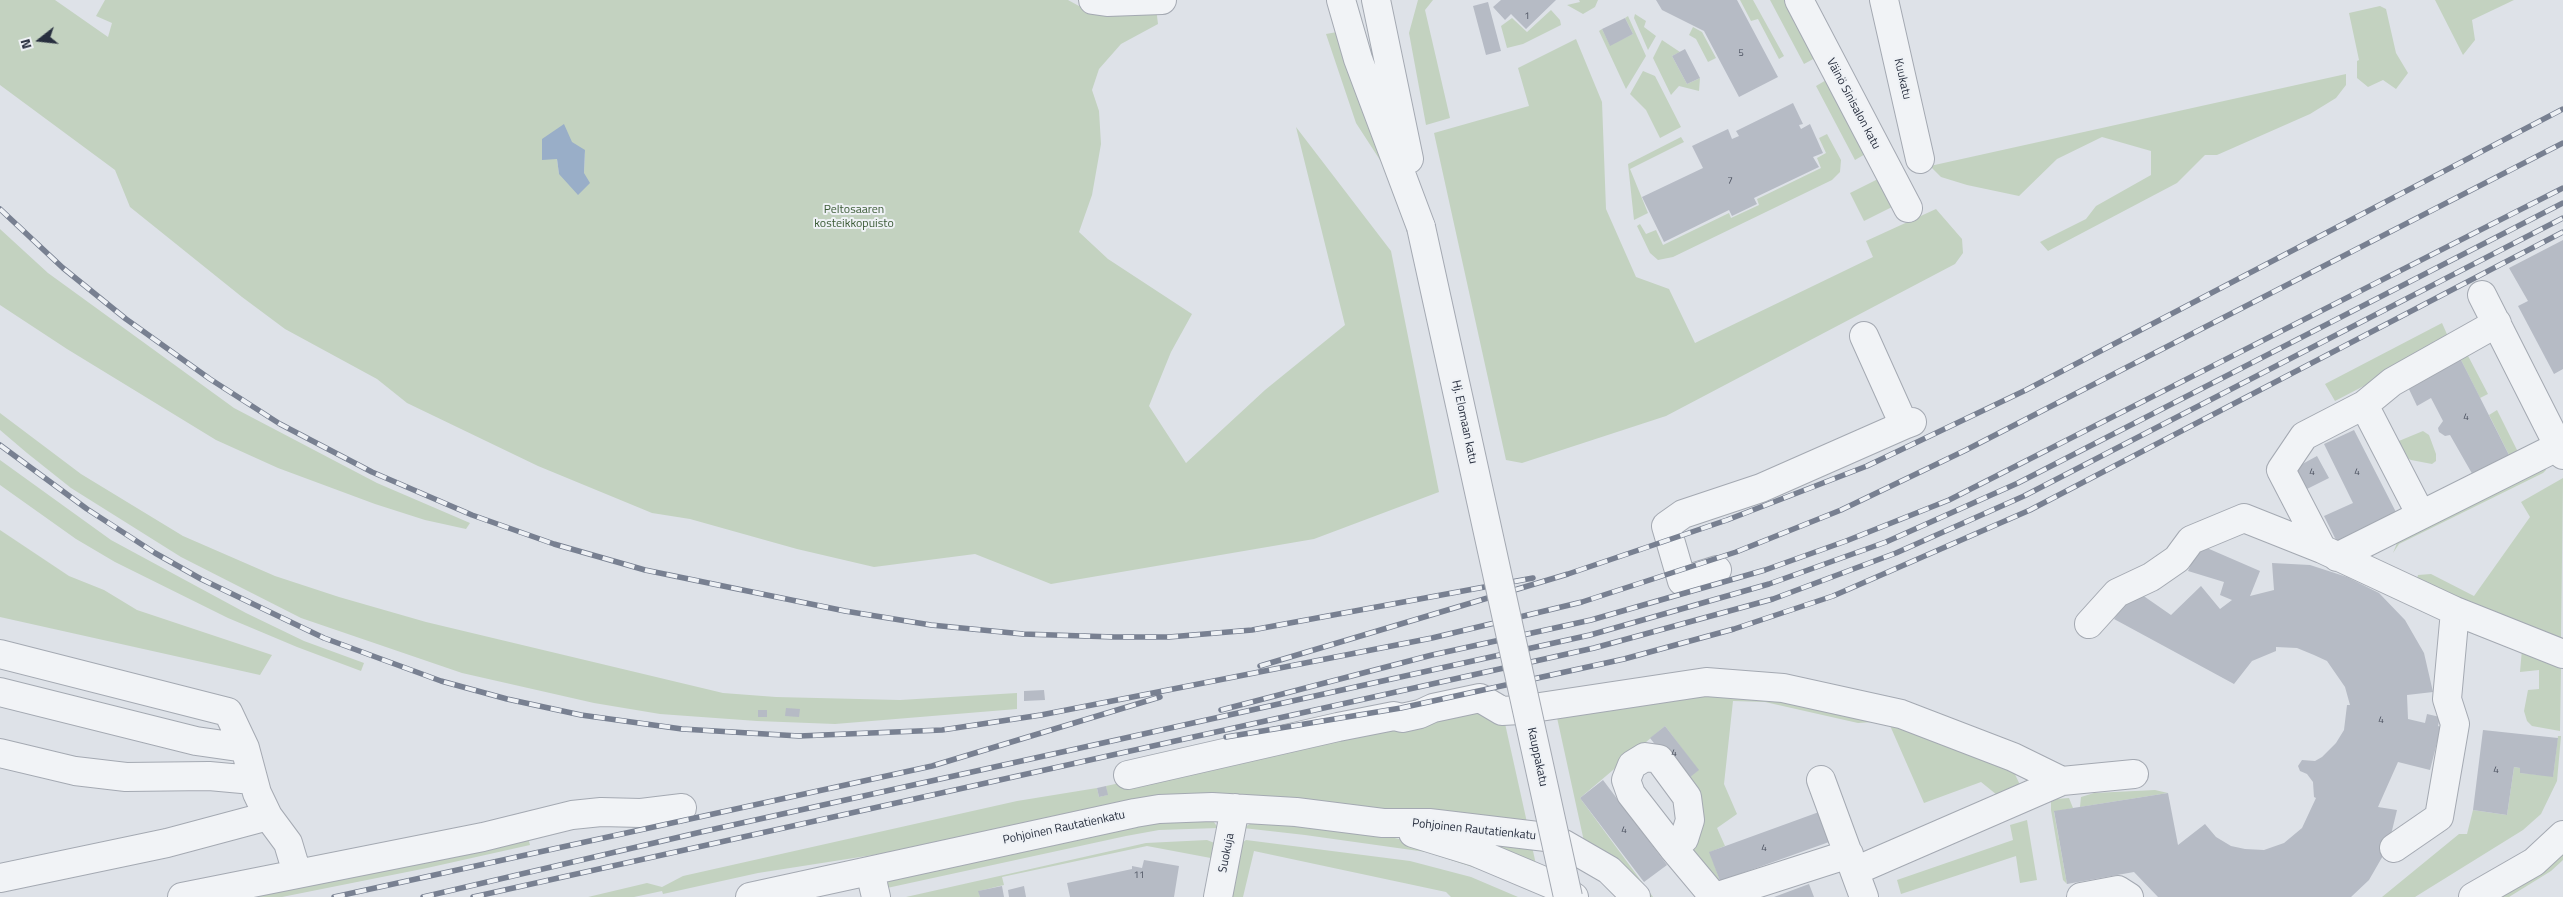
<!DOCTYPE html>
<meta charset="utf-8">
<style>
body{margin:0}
#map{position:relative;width:2563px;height:897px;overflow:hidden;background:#dee2e8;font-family:"Titillium Web",sans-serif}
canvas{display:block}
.north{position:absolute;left:15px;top:15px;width:50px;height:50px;-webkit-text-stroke:4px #eef1f5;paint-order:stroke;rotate:254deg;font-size:14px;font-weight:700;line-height:20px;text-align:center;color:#282f3f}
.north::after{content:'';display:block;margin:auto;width:18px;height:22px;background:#282f3f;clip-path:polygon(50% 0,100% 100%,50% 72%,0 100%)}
</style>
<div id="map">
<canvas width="2563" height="897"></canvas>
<div class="north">N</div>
</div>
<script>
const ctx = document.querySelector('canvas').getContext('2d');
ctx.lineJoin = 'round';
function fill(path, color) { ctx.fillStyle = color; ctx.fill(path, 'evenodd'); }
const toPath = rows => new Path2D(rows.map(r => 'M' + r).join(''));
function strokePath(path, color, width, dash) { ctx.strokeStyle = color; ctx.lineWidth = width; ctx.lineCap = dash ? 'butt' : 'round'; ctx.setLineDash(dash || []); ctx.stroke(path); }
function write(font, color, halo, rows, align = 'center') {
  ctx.font = font + ' "Titillium Web",sans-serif'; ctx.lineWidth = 4; ctx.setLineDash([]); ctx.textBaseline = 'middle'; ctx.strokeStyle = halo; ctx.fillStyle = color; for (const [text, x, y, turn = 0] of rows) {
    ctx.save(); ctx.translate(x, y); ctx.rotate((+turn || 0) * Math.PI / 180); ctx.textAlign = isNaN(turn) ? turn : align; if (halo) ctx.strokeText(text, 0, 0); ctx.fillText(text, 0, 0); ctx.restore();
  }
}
fill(toPath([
 [0,0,55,0,108,37,112,23,96,16,105,0,1068,0,1079,6,1104,9,1156,8,1158,24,1121,44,1099,69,1092,90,1099,111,1101,144,1092,195,1079,232,1108,259,1192,314,1171,352,1149,406,1186,463,1265,390,1345,325,1296,127,1391,251,1439,492,1314,539,1051,584,975,554,874,567,797,549,690,519,652,513,538,466,407,403,377,379,285,329,242,297,130,207,115,170,0,85],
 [585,150,584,173,559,174,557,159],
 [1418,0,1433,0,1425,10,1450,118,1426,125,1409,33],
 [1579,0,1598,0,1595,7,1583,14,1567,5,1580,2],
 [1740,0,1753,0,1784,56,1779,59,1758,19,1751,21],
 [1770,0,1787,0,1817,57,1804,64],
 [2435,0,2514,0,2472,20,2475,40,2463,55],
 [2380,6,2386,9,2396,53,2408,73,2396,89,2383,80,2368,87,2357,78,2357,61,2359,60,2349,13],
 [1551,10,1560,20,1561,25,1523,44,1507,48,1501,26,1512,18,1527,32],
 [1635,14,1646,21,1644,27,1656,36,1648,50,1634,18],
 [1628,16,1646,56,1626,89,1599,31,1602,29,1610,45,1633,34,1625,18],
 [1693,27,1702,32,1716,58,1708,62,1696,39,1689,35],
 [1337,32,1391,177,1356,123,1326,34],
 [1576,39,1602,102,1606,209,1636,277,1669,289,1695,343,1873,257,1866,241,1936,209,1962,239,1963,253,1955,264,1666,416,1522,463,1506,460,1434,133,1529,106,1518,68],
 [1662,40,1680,52,1672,56,1687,84,1700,78,1699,91,1679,86,1671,95,1653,58],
 [1643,71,1655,76,1681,127,1660,138,1646,110,1630,94],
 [2346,74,2346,85,2336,98,2310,114,2217,155,2205,155,2177,183,2048,251,2040,242,2086,219,2096,206,2151,175,2151,151,2102,137,2057,159,2019,196,1967,185,1941,177,1930,166],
 [1828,79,1867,153,1855,160,1816,86],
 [1827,134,1841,160,1840,172,1832,180,1673,257,1658,260,1650,253,1637,226,1640,224,1646,234,1656,230,1663,245,1729,213,1731,218,1759,205,1757,199,1821,168,1817,158,1826,153,1819,138],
 [1681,137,1684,142,1630,169,1648,213,1634,220,1628,164],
 [1880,178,1894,206,1864,221,1850,193],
 [0,229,48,273,234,408,377,483,470,523,466,529,425,520,375,504,278,468,216,440,67,349,0,305],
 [2442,323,2450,341,2335,401,2325,384],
 [2466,352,2488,394,2480,398,2459,356],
 [2497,410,2518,452,2510,457,2489,415],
 [0,413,81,474,183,536,275,576,339,597,426,622,723,693,776,697,900,700,1017,693,1017,709,835,724,757,721,660,714,594,703,462,673,301,618,181,557,71,488,27,453,0,430],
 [2423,431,2429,435,2436,454,2436,461,2432,464,2411,460,2399,454,2394,443],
 [0,460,111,540,246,613,304,641,364,663,361,671,297,647,228,618,115,562,76,539,0,485],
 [2544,465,2546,470,2543,473,2399,544,2393,553,2399,538],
 [2563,478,2561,640,2414,588,2418,575,2431,574,2474,596,2530,517,2521,502],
 [0,530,69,576,104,590,137,610,272,655,260,675,0,617],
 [2522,649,2561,666,2560,731,2532,726,2527,721,2524,711,2528,690,2539,689,2539,670,2520,672],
 [1706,685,1770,695,1900,723,2013,770,2020,785,2002,799,1981,782,1924,803,1888,721,1858,723,1765,702,1733,701,1724,784,1737,814,1717,828,1725,846,1710,852,1720,881,1705,873,1690,852,1697,828,1694,795,1684,782,1698,770,1665,726,1580,798,1653,897,1644,897,1634,881,1614,865,1585,846,1556,713],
 [1500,701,1528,827,1204,793,1171,795,905,850,758,873,663,894,662,891,634,897,588,897,647,883,662,887,683,876,1017,801,1097,788,1099,797,1107,795,1106,786],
 [2558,736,2561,736,2557,781,2541,814,2523,830,2415,897,2382,897,2459,834,2467,834,2473,810,2507,815,2514,767,2520,768,2520,773,2553,776],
 [2155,790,2168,793,2080,807,2081,797,2094,793],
 [2069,798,2073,808,2054,812,2067,884,2063,880,2051,810,2051,802,2056,799],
 [1212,819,1218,828,1159,830,1126,836,887,888,888,882,894,878,1158,822],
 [2027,820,2037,880,2020,883,2016,856,1901,894,1897,880,2013,840,2010,825],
 [1255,821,1386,836,1425,845,1497,875,1426,852,1305,835,1243,828],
 [527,834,530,845,427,868,282,897,230,897],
 [1475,839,1531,842,1537,869],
 [1207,840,1217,844,1216,859,1147,846,1002,877,1004,885,979,891,980,897,906,897,1146,843],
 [1246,840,1410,861,1471,877,1518,897,1451,897,1446,892,1254,851,1243,897,1228,897,1239,845],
 [2563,852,2563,860,2551,871,2509,897,2497,897]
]), '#c3d2c0');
fill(toPath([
 [564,124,572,142,585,150,584,173,590,183,578,195,559,174,557,159,542,160,542,139]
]), '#99aec8');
fill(toPath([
 [1501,0,1556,0,1526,29,1511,14,1505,20,1493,7],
 [1656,0,1737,0,1778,77,1739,97,1704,31,1662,10],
 [1488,2,1501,51,1486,55,1473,6],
 [1625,18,1633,34,1610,46,1602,29],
 [1685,49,1700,78,1687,84,1672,56],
 [1793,103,1803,124,1799,125,1801,129,1810,124,1823,153,1813,157,1819,167,1754,198,1757,204,1732,216,1729,210,1664,242,1642,197,1703,168,1692,146,1728,129,1732,139,1739,136,1736,131],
 [2563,240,2563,369,2554,374,2518,306,2528,301,2509,268],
 [2459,356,2510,457,2474,477,2450,435,2445,436,2439,432,2438,428,2443,421,2431,398,2417,406,2406,383],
 [2354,430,2399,518,2340,548,2324,516,2353,503,2324,444],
 [2317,456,2329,478,2307,489,2295,468],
 [2200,545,2260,571,2250,596,2274,590,2272,563,2310,565,2347,577,2379,593,2405,620,2424,653,2433,692,2407,695,2408,719,2425,723,2427,714,2440,717,2438,726,2441,727,2430,770,2398,762,2378,807,2397,810,2388,847,2369,880,2351,897,2158,897,2134,872,2067,884,2054,811,2168,793,2178,845,2205,824,2216,837,2231,846,2245,849,2264,850,2284,843,2302,828,2316,798,2314,797,2313,782,2307,774,2300,771,2298,766,2302,760,2315,761,2322,757,2336,743,2344,730,2347,705,2350,705,2345,687,2327,661,2314,655,2297,648,2276,647,2276,651,2252,661,2234,684,2114,619,2135,590,2171,615,2201,586,2220,609,2232,600,2220,595,2224,582,2188,571],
 [1044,690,1045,700,1024,701,1024,691],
 [786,708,800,709,799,717,785,716],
 [758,710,767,710,767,717,758,717],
 [1665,726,1699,770,1684,782,1650,738],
 [2483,730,2558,738,2553,777,2520,773,2520,768,2514,767,2507,815,2473,810],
 [1603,780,1667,865,1644,882,1580,798],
 [1106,786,1108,795,1099,797,1097,788],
 [1819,812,1829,842,1720,881,1709,852],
 [1144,860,1179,866,1174,897,1070,897,1067,883,1132,869,1132,866,1142,868],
 [1809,884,1814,897,1774,897],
 [1002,886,1004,897,980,897,978,891],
 [1024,886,1026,897,1009,897,1008,890]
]), '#b6bbc5');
const minor = toPath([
 [1093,0,1107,2,1162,0],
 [1341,0,1358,59,1421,227],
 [1376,0,1409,159],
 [1799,0,1908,208],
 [1884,0,1920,159],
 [2482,295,2563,455],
 [1864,336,1904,425,1912,422],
 [2364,405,2392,382,2497,323],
 [2322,549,2281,470,2304,436,2364,405,2421,515],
 [2337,557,2559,446],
 [1717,570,1682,581,1666,526,1683,514,1761,488,1904,425],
 [2089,624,2117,593,2151,577,2177,559,2191,540,2244,518,2322,549,2455,611,2563,654],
 [0,654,228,712,245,748,257,793,268,816,288,843,297,873],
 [0,692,196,741,245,748],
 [0,753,75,771,126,777,209,776,253,780],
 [1128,775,1338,727,1394,716,1402,718,1420,714,1433,708,1480,698,1502,711,1520,710,1706,682,1783,688,1901,714,2013,757,2062,781],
 [1821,780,1864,897],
 [1413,833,1475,852,1551,884,1574,897],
 [1673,848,1684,839,1690,820,1687,797,1659,759,1645,757,1632,765,1626,780,1631,794,1673,848,1714,897],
 [2394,848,2439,817,2455,724,2447,699,2455,611],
 [870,871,876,897],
 [1855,871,2062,781,2134,774],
 [0,878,167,843,268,816],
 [182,897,483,837,572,815,601,812,641,813,682,808],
 [750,897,1135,813,1159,809,1212,807,1296,812,1383,823,1429,823,1546,837,1564,844,1609,870,1636,897],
 [1218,897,1235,808],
 [1715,897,1849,854],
 [2081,897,2118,890,2129,897],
 [2473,897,2534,862,2563,835]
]);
strokePath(minor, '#a4a9b2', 30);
strokePath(minor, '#f1f3f6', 28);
const rail = toPath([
 [0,209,63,268,126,319,210,379,280,424,372,472,472,515,554,544,645,570,845,611,931,625,1023,634,1114,637,1169,637,1252,630,1533,578],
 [0,445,87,509,155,553,201,579,324,638,441,681,507,699,581,715,682,729,799,736,942,730,1041,715,1432,638,1582,602,1736,552,1841,510,1966,450,2563,143],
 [1260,666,1568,574,1727,520,1867,466,2026,390,2563,109],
 [1221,710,1432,655,1591,620,1765,570,1846,541,1949,500,2563,188],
 [1226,737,1401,708,1624,659,1734,629,1833,596,2030,510,2563,232],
 [334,897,932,766,1160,697],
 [423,897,701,832,1590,635,1769,584,1886,542,2018,483,2563,203],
 [473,897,1594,648,1773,599,1896,553,2024,496,2563,218]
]);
strokePath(rail, '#788091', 5.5);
strokePath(rail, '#eef1f5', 4, [11]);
const minorBridge = toPath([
 [1421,227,1568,897]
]);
strokePath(minorBridge, '#a4a9b2', 30, []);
strokePath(minorBridge, '#f1f3f6', 28);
write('10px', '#4c5260', null, [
 ["1",1527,17],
 ["5",1741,54],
 ["7",1730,182],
 ["4",2466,418],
 ["4",2312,473],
 ["4",2357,473],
 ["4",2381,721],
 ["4",1674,754],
 ["4",2496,771],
 ["4",1624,831],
 ["4",1764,849],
 ["11",1139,876]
]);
write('12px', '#282f3f', '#eef1f5', [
 ["Kuukatu",1902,79,77],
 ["Väinö Sinisalon katu",1853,104,62],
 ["Hj. Elomaan katu",1464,422,78],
 ["Kauppakatu",1537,757,78],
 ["Pohjoinen Rautatienkatu",1064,828,-12],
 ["Pohjoinen Rautatienkatu",1474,830,6],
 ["Suokuja",1227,853,-79]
]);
write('12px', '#3a5a35', '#eef1f5', [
 ["Peltosaaren",854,210],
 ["kosteikkopuisto",854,224]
]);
</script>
